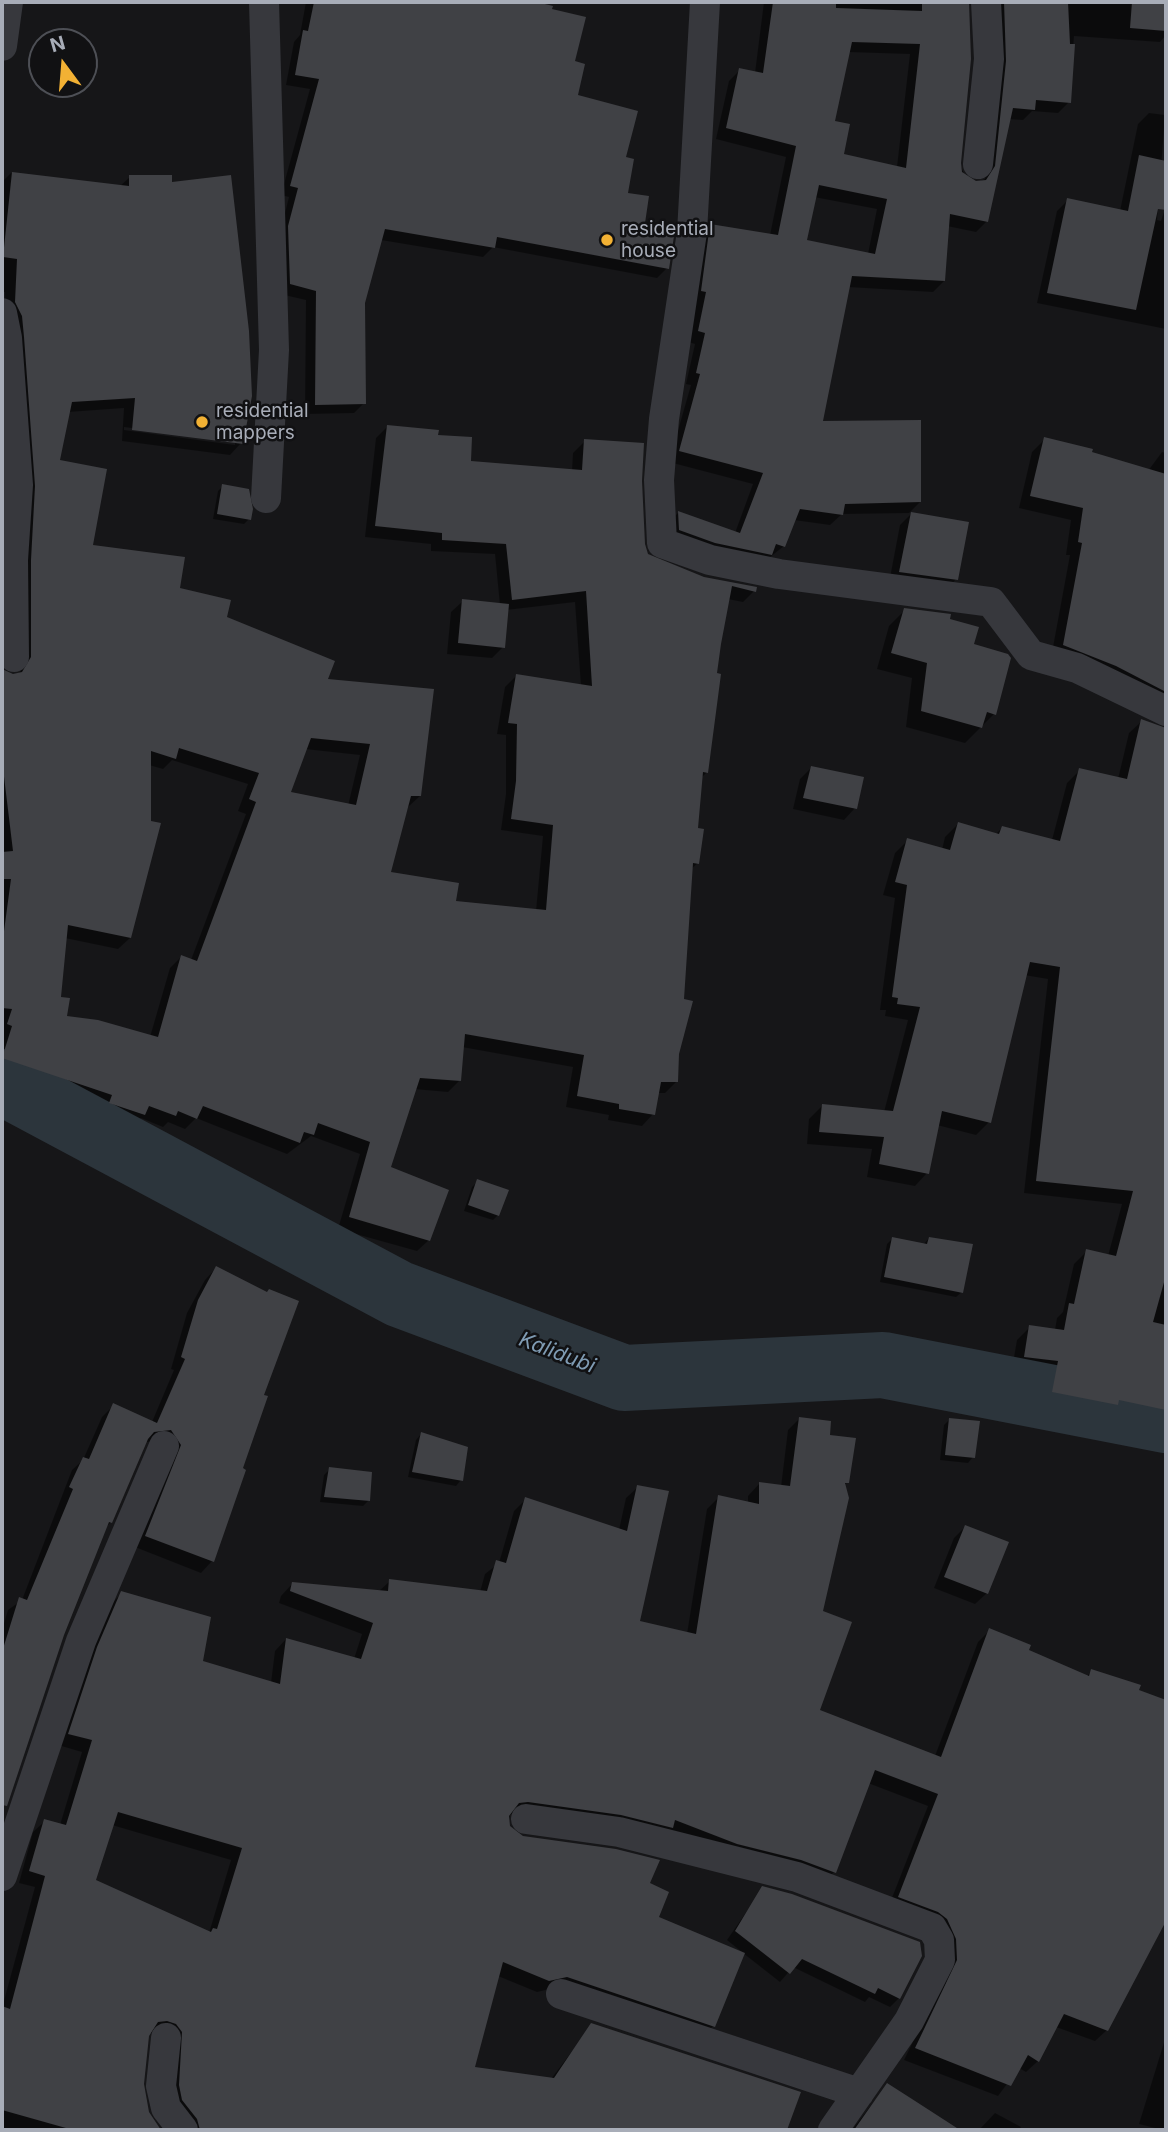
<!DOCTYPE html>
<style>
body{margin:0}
#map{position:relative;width:1168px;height:2132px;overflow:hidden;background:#161618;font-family:Inter,sans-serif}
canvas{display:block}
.frame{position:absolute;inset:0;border:4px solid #a8adb8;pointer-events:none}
.north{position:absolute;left:28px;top:28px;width:70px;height:70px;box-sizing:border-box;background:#111113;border:2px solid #4d4f55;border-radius:50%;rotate:344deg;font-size:19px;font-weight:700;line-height:28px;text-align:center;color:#a8adb8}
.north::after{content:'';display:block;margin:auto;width:24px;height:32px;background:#f2b134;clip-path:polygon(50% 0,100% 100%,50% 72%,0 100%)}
</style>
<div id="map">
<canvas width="1168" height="2132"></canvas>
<div class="frame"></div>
<div class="north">N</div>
</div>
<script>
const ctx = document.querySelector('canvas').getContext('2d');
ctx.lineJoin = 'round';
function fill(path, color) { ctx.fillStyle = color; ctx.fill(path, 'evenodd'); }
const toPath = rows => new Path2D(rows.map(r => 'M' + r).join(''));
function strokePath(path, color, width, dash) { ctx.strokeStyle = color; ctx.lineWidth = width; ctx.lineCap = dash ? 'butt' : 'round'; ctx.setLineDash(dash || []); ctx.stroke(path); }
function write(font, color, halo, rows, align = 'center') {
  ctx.font = font + ' Inter,sans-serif'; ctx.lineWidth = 5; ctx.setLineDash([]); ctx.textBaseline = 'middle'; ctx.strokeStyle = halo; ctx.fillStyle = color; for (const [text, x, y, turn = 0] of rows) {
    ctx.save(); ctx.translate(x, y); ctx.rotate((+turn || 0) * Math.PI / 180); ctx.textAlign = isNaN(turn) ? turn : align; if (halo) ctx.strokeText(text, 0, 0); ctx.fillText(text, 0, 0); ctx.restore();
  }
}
fill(toPath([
 [306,2,547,2,546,6,573,62,576,97,624,159,626,194,642,231,667,268,657,278,493,247,483,257,381,240,363,302,364,403,354,413,305,414,306,300,280,294,279,237,289,197,281,195,310,89,286,85,294,42,300,35],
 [761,2,967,2,970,58,959,162,966,179,977,183,985,179,996,73,986,2,1166,2,1166,35,1160,42,1074,36,1069,102,1058,113,1032,111,1023,120,1008,119,987,221,976,232,947,226,944,281,933,292,848,287,821,423,920,502,909,513,842,514,830,525,794,520,784,546,760,565,669,541,668,523,678,513,735,533,753,484,669,462,691,385,686,384,695,344,688,342,700,237,711,226,770,235,786,157,716,139,729,81,740,70,755,73,764,2],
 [848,52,910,54,897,167,842,155,833,122],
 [814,197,877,209,868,254,805,242],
 [1149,113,1165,115,1157,220,1161,221,1166,206,1166,329,1037,303,1057,211,1068,200,1120,211,1138,124],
 [11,173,119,187,130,177,241,443,230,455,122,441,124,408,68,412,58,462,91,546,178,589,326,680,420,796,408,807,388,873,454,903,536,911,543,836,501,830,506,794,506,735,497,734,505,687,517,675,581,686,575,602,506,610,503,647,492,658,447,654,451,612,463,601,500,605,495,554,431,551,431,544,365,537,376,438,387,427,436,437,469,463,572,471,573,453,585,441,640,481,643,544,647,555,704,578,754,591,743,602,728,599,719,643,707,772,701,778,696,830,698,863,691,869,676,1082,665,1093,657,1093,653,1114,642,1126,608,1120,609,1115,566,1107,573,1067,462,1047,459,1081,448,1092,414,1089,389,1168,429,1240,417,1251,338,1229,360,1154,311,1136,287,1154,196,1118,185,1129,168,1122,163,1127,141,1118,132,1126,99,1114,102,1106,2,1073,2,671,5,674,19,674,21,670,5,292,2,292,2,182],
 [124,427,235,441,235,445,124,430],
 [305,749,360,755,348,806,288,793],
 [172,760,248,784,238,811,246,814,191,960,181,957,170,968,150,1037,65,1017,59,998,65,938,118,949,130,938,149,765,163,769],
 [1045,439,1148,471,1162,452,1166,453,1166,713,1051,658,1070,555,1066,555,1071,520,1019,508,1032,452],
 [223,486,249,519,244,524,213,519,218,491],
 [912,513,956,579,945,591,889,583,900,525],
 [905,610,971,646,994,714,965,743,906,727,912,678,877,669,889,626],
 [1142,721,1166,730,1166,1392,1163,1409,1150,1422,1108,1413,1103,1417,1040,1405,1046,1373,1012,1369,1017,1340,1030,1327,1055,1330,1057,1318,1063,1312,1074,1264,1087,1251,1108,1256,1122,1204,1024,1193,1048,979,1024,975,989,1122,976,1135,937,1125,927,1173,915,1186,867,1177,872,1149,807,1144,809,1119,822,1106,884,1112,908,1020,885,1016,886,1010,880,1010,895,898,883,895,895,853,908,840,942,850,945,837,958,824,995,835,1003,827,1052,840,1067,783,1080,770,1118,779,1129,733],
 [811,768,855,808,844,820,793,809,800,779],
 [478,1181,498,1215,493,1220,464,1211,472,1187],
 [929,1238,962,1292,956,1297,880,1282,887,1244,892,1239,923,1245],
 [216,1268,262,1396,212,1561,201,1573,135,1547,160,1441,145,1442,111,1522,105,1528,63,1634,9,1795,2,1802,2,1630,8,1610,22,1600,72,1470,83,1460,102,1417,113,1406,152,1422,174,1370,171,1369,187,1313,205,1280],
 [799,1419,828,1436,848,1482,844,1485,821,1612,818,1711,935,1756,978,1642,990,1630,1027,1651,1086,1677,1092,1671,1166,1702,1166,1717,1138,1789,1166,1803,1166,1917,1107,2030,1095,2041,1056,2027,1038,2061,1026,2072,1019,2068,998,2096,904,2060,947,1973,946,1951,888,1908,928,1806,868,1783,834,1872,823,1883,516,1812,510,1815,508,1826,522,1838,648,1884,656,1918,742,1952,727,1940,763,1888,899,1998,890,2007,869,1997,865,2002,793,1967,780,1982,743,1953,713,2026,702,2037,554,1988,537,1992,498,1976,473,2068,551,2079,592,2025,798,2093,785,2130,632,2130,608,2118,600,2130,325,2130,351,2070,317,2053,276,2130,183,2130,164,2034,148,2033,142,2090,151,2120,159,2130,2,2130,2,2008,35,1887,19,1883,33,1832,45,1821,60,1825,82,1752,58,1745,110,1605,122,1593,201,1662,271,1683,275,1651,286,1639,354,1659,362,1634,279,1603,281,1596,292,1584,378,1592,390,1581,480,1592,485,1574,499,1563,514,1511,526,1499,619,1530,626,1498,638,1487,638,1623,687,1634,707,1509,719,1497,748,1504,748,1496,759,1484,781,1487,788,1430],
 [112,1825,231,1860,209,1933,94,1881],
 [950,1419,973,1457,968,1463,940,1460,944,1425],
 [421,1434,461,1480,456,1486,408,1477,416,1440],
 [330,1469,369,1500,363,1506,320,1502,324,1475],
 [965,1527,987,1593,975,1604,934,1588,954,1538],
 [1166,2036,1166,2130,1163,2130,1139,2124],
 [887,2085,957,2130,852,2130],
 [995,2113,1021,2127,1019,2130,979,2130]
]), '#0007');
strokePath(toPath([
 [2,1082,399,1294,624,1378,883,1365,1166,1420]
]), '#2c353c', 66);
fill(toPath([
 [314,2,537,2,553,6,552,9,586,17,575,61,585,64,578,95,638,111,626,157,634,159,628,193,649,196,644,230,674,236,669,269,497,237,495,248,385,229,365,303,366,404,315,405,316,291,290,284,288,226,298,188,290,186,319,79,295,75,303,30,308,31],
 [773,2,836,2,836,8,922,11,922,2,969,2,971,59,961,163,962,172,976,181,986,180,995,166,1006,61,1004,2,1068,2,1070,44,1075,44,1071,103,1036,100,1035,110,1013,108,988,222,950,214,945,281,852,276,823,421,921,420,921,502,845,504,843,515,800,509,785,547,776,544,772,555,715,543,679,530,678,511,740,533,763,473,679,451,700,374,696,373,705,333,698,331,706,292,701,291,710,224,778,235,796,146,726,128,739,68,763,73],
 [852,42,920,44,906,168,844,154,850,124,835,121],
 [819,185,887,199,875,254,807,240],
 [1132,2,1166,2,1166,31,1130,28],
 [1139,155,1166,161,1166,210,1158,209,1136,310,1047,293,1067,198,1128,211],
 [12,172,129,186,129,175,172,175,172,182,231,175,249,331,252,396,243,444,132,430,135,398,72,402,60,460,107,469,93,545,185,557,180,588,231,600,227,617,335,661,328,679,434,689,421,796,411,796,391,872,459,883,456,901,546,910,553,825,511,819,516,781,517,724,508,723,516,674,592,686,586,591,512,600,506,544,442,540,442,533,375,526,387,425,439,430,438,435,472,437,471,461,582,470,584,439,644,443,642,481,645,544,648,554,704,577,757,587,756,592,732,586,721,644,717,673,721,674,708,773,703,772,698,828,704,829,699,864,693,863,684,999,693,1001,679,1054,678,1082,661,1082,655,1115,619,1109,619,1104,577,1096,584,1055,465,1034,461,1081,420,1078,391,1167,449,1190,430,1241,349,1217,370,1142,318,1123,314,1135,304,1132,300,1143,203,1106,197,1119,178,1111,176,1116,149,1106,145,1115,109,1103,112,1095,2,1058,12,1026,7,1024,12,1009,2,1008,2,946,11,879,2,879,2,852,13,851,2,760,2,669,13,674,22,672,31,657,31,560,35,486,24,337,22,316,15,302,17,259,3,257],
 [311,738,370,744,356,805,291,792],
 [179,748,259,773,249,799,256,802,197,961,181,955,158,1037,98,1020,67,1016,70,998,61,997,68,925,131,938,161,823,151,821,151,751,176,759],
 [1044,437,1093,449,1092,452,1166,474,1166,692,1116,666,1063,645,1082,543,1078,542,1083,508,1030,496],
 [222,484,249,489,253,509,251,520,217,514],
 [911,512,969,522,958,580,899,572],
 [462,599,509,604,505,648,458,643],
 [904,608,951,614,950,619,979,627,974,644,1008,654,1011,658,996,715,987,712,982,728,921,711,927,663,891,653],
 [1141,719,1166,728,1166,1275,1153,1322,1166,1325,1166,1410,1119,1400,1118,1405,1052,1392,1058,1361,1024,1357,1029,1325,1064,1330,1069,1303,1074,1304,1086,1249,1116,1256,1133,1191,1036,1181,1060,967,1030,962,991,1123,942,1111,929,1174,879,1164,884,1137,819,1132,822,1104,893,1111,920,1007,897,1004,898,998,892,997,907,885,895,882,907,838,950,850,958,822,999,834,1002,826,1060,841,1079,768,1127,779],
 [811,766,864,777,857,809,803,798],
 [477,1179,509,1190,499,1216,468,1205],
 [892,1237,927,1244,929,1237,973,1244,963,1293,884,1277],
 [216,1266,267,1292,269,1289,299,1301,264,1395,268,1396,243,1468,246,1470,214,1562,145,1536,181,1445,171,1430,154,1432,148,1439,112,1523,109,1522,64,1635,7,1806,2,1805,2,1652,19,1597,27,1600,73,1489,69,1487,83,1457,89,1459,113,1403,157,1423,185,1359,181,1357,198,1300],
 [799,1417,831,1421,830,1435,856,1438,849,1483,845,1483,849,1498,823,1611,852,1622,820,1710,941,1757,989,1628,1031,1645,1029,1650,1089,1676,1091,1669,1141,1685,1139,1690,1166,1700,1166,1921,1108,2031,1064,2014,1039,2062,1028,2055,1011,2086,915,2048,957,1960,956,1939,947,1919,938,1912,898,1897,938,1794,875,1770,836,1873,801,1860,737,1844,675,1820,673,1828,621,1815,528,1802,519,1803,509,1816,510,1826,523,1836,616,1849,660,1860,650,1883,669,1892,659,1917,745,1953,715,2027,567,1977,549,1981,503,1962,475,2067,554,2078,591,2023,801,2092,787,2130,200,2130,197,2119,182,2100,179,2085,182,2032,176,2024,167,2021,158,2022,149,2036,144,2084,149,2112,161,2130,73,2130,2,2110,2,2006,10,2009,45,1876,29,1871,44,1819,66,1825,92,1740,68,1734,97,1647,121,1591,211,1617,203,1661,280,1684,286,1638,361,1659,373,1623,290,1591,292,1582,388,1591,389,1579,487,1591,496,1560,506,1563,525,1497,627,1531,637,1485,669,1491,640,1621,696,1634,718,1495,759,1504,759,1482,790,1486],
 [118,1812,242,1848,217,1929,213,1928,211,1932,96,1880],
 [949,1418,980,1421,975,1458,945,1455],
 [421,1432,468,1447,463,1481,412,1472],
 [329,1467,372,1472,370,1501,324,1497],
 [965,1525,1009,1542,988,1594,944,1577],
 [762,1886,792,1894,920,1942,922,1956,900,1999,878,1988,875,1994,802,1959,790,1974,735,1931],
 [887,2083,912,2099,960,2130,854,2130]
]), '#404145');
strokePath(toPath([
 [264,2,274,350,266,498],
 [705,2,692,232,664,419,659,480,662,543,710,560,779,574,991,602,1031,655,1077,668,1166,711],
 [2,46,8,2],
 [978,164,989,59,986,2],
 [2,313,7,338,18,485,13,560,14,657],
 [526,1819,619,1832,797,1877,932,1928,939,1940,940,1960,909,2021,833,2130],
 [2,1876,81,1641,164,1446],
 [561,1994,859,2093],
 [166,2038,161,2086,166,2108,183,2130]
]), '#37383d', 30);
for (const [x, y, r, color] of [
 [607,240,7,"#f2b134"],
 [202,422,7,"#f2b134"]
]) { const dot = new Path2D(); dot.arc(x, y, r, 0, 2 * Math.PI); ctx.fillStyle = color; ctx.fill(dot); strokePath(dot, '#111113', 2.5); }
write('19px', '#a8adb8', '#111113', [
 ["residential",621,229],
 ["house",621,251],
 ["residential",216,411],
 ["mappers",216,433]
], 'left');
write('italic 21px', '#7f9bb3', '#111113', [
 ["Kalidubi",557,1353,21]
]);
</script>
